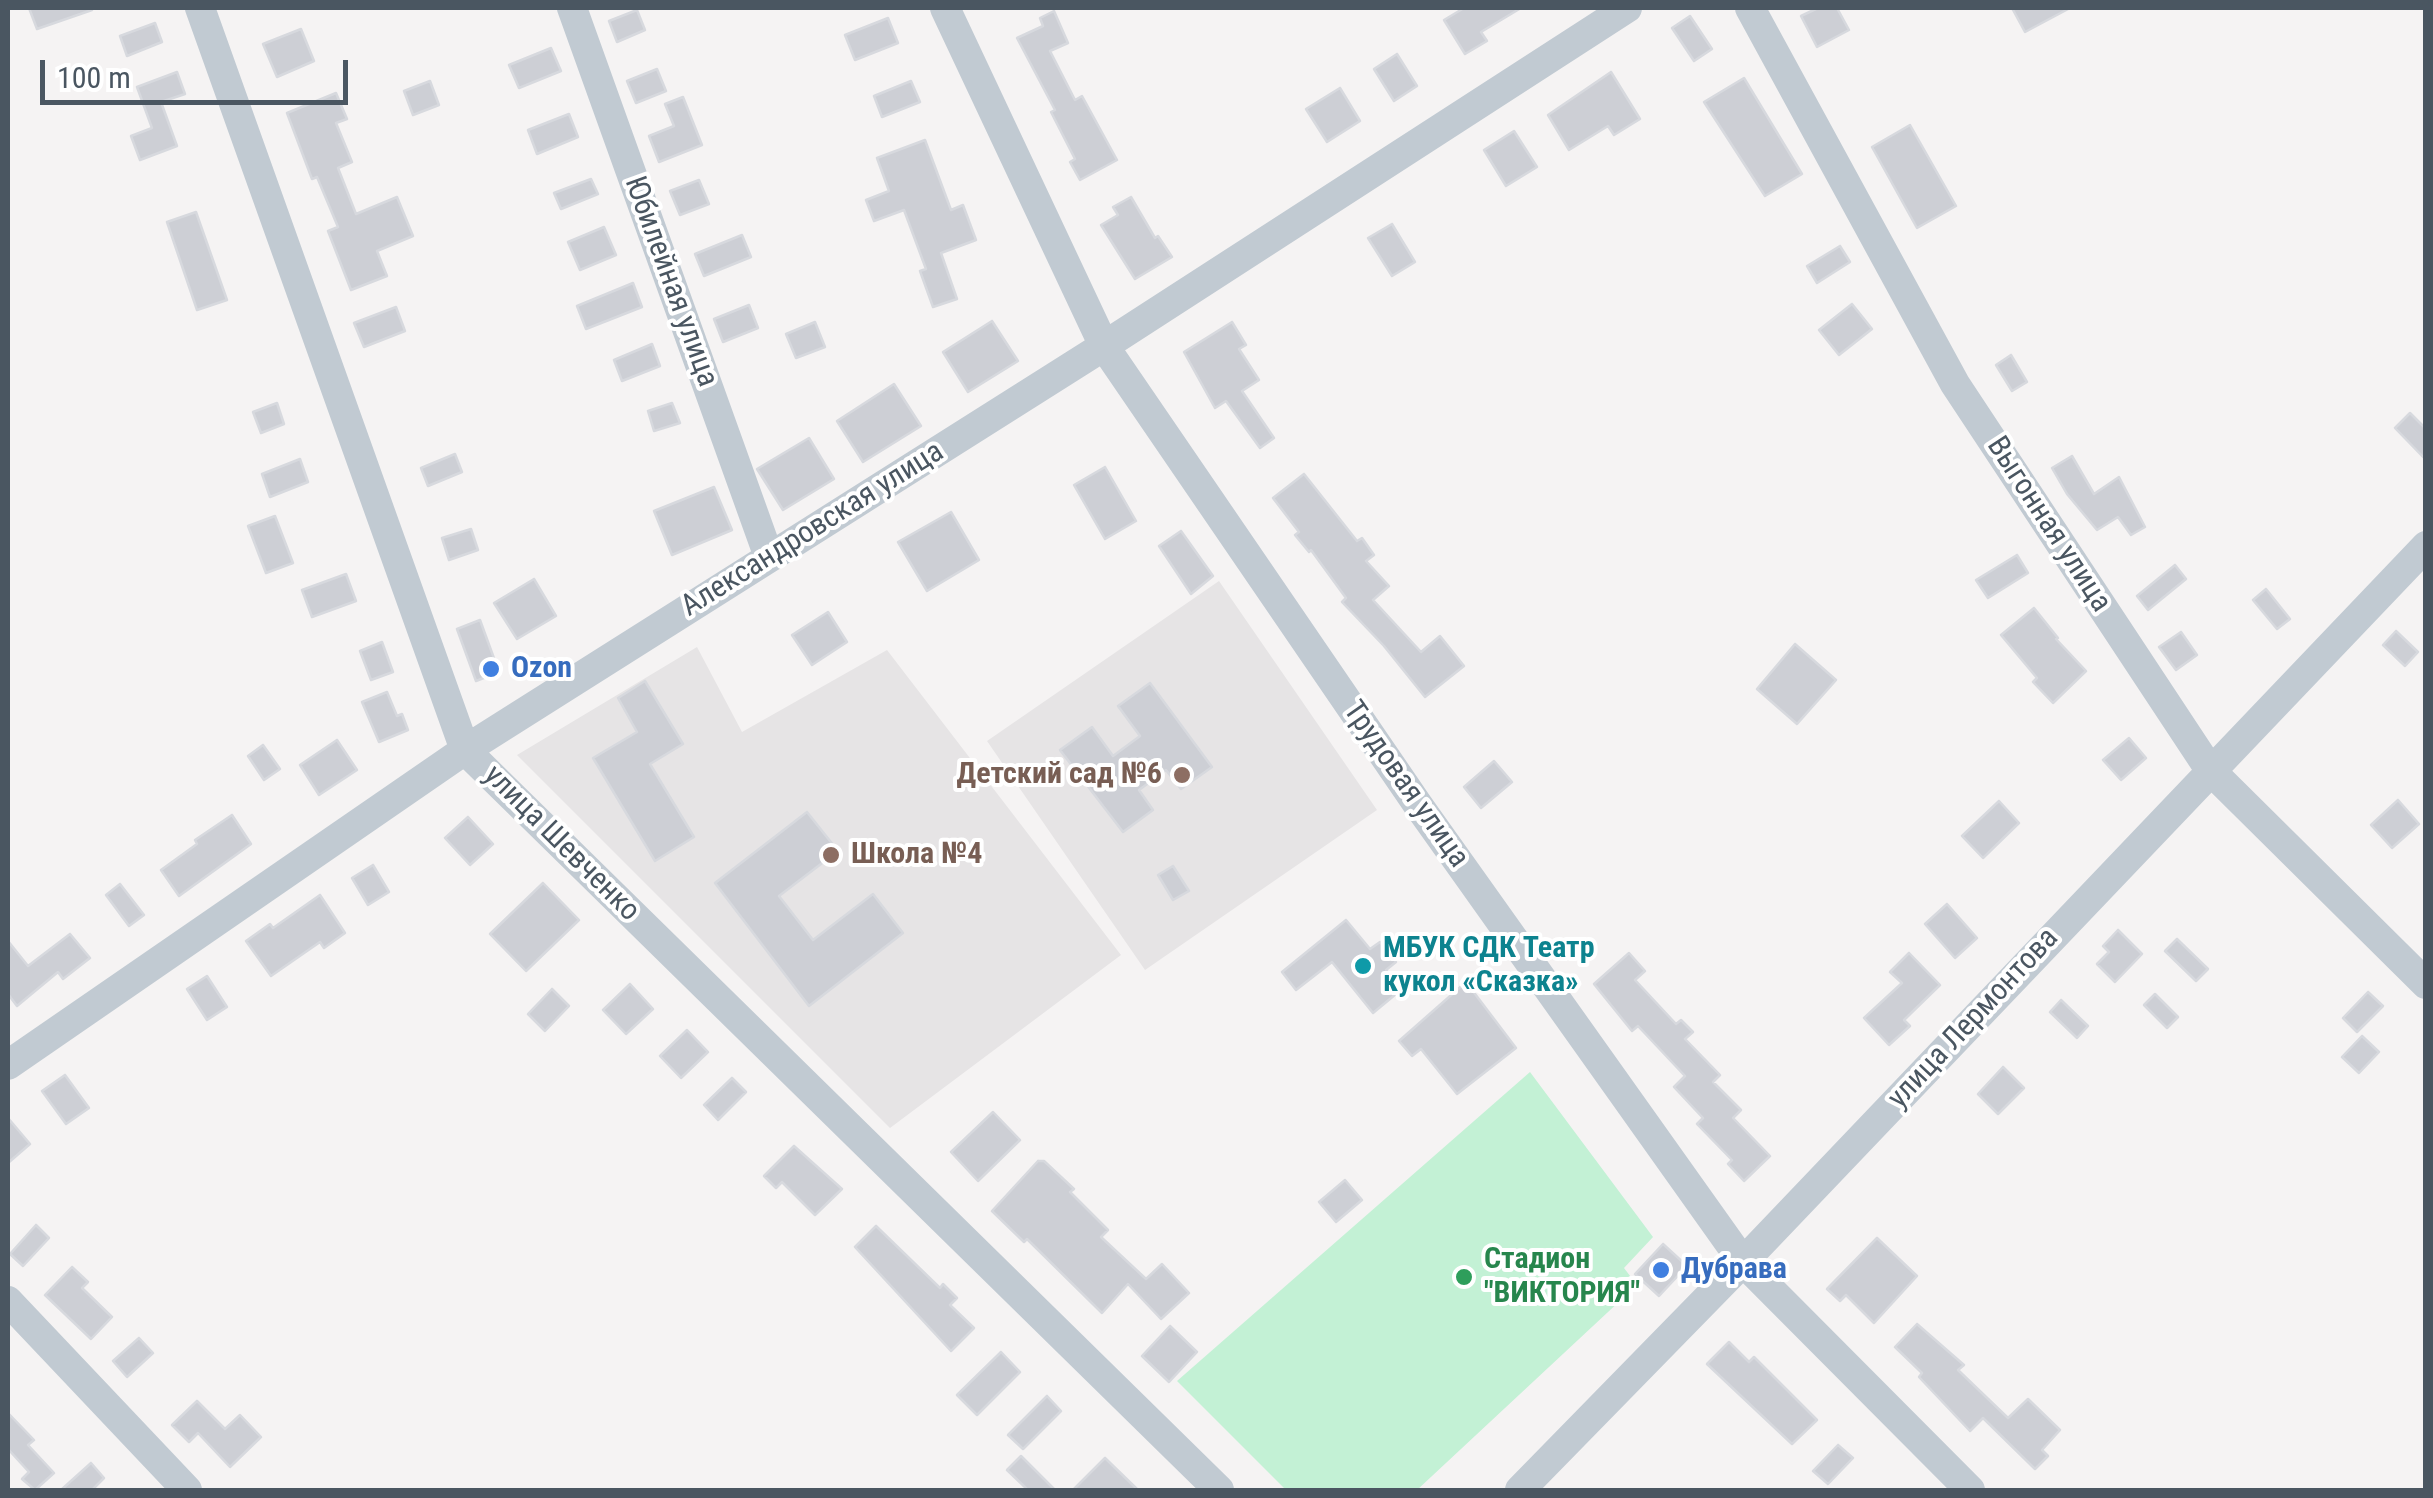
<!DOCTYPE html>
<meta charset="utf-8">
<style>
body{margin:0}
#map{position:relative;width:2433px;height:1498px;overflow:hidden;background:#f5f3f3;font-family:"Roboto Condensed",sans-serif}
canvas{display:block}
.frame{position:absolute;inset:0;border:10px solid #4a5661;pointer-events:none}
.scale{position:absolute;left:40px;top:60px;width:308px;height:45px;box-sizing:border-box;border:5px solid #4a5661;border-top:0;padding-left:12px;font-size:30px;line-height:35px;white-space:nowrap;color:#4a5661;-webkit-text-stroke:8px #fff;paint-order:stroke}
</style>
<div id="map">
<canvas width="2433" height="1498"></canvas>
<div class="frame"></div>
<div class="scale">100 m</div>
</div>
<script>
const ctx = document.querySelector('canvas').getContext('2d');
ctx.lineJoin = 'round';
function fill(path, color) { ctx.fillStyle = color; ctx.fill(path, 'evenodd'); }
const toPath = rows => new Path2D(rows.map(r => 'M' + r).join(''));
function strokePath(path, color, width, dash) { ctx.strokeStyle = color; ctx.lineWidth = width; ctx.lineCap = dash ? 'butt' : 'round'; ctx.setLineDash(dash || []); ctx.stroke(path); }
function write(font, color, halo, rows, align = 'center') {
  ctx.font = font + ' "Roboto Condensed",sans-serif'; ctx.lineWidth = 8; ctx.setLineDash([]); ctx.textBaseline = 'middle'; ctx.strokeStyle = halo; ctx.fillStyle = color; for (const [text, x, y, turn = 0] of rows) {
    ctx.save(); ctx.translate(x, y); ctx.rotate((+turn || 0) * Math.PI / 180); ctx.textAlign = isNaN(turn) ? turn : align; if (halo) ctx.strokeText(text, 0, 0); ctx.fillText(text, 0, 0); ctx.restore();
  }
}
fill(toPath([
 [1219,581,1377,810,1145,970,987,741],
 [697,647,742,732,887,650,1121,955,890,1128,517,755]
]), '#e6e4e5');
fill(toPath([
 [1530,1072,1653,1237,1624,1268,1637,1285,1417,1490,1286,1490,1177,1381]
]), '#c3f1d5');
const building = toPath([
 [29,8,91,8,92,10,37,29,29,8],
 [1464,8,1521,8,1481,32,1487,41,1465,54,1444,20,1464,8],
 [1818,8,1837,8,1849,30,1817,47,1801,16,1818,8],
 [2012,8,2070,8,2025,32,2012,8],
 [637,10,645,30,617,42,609,21,637,10],
 [1054,11,1068,43,1050,51,1075,100,1082,96,1117,160,1080,180,1070,162,1075,159,1051,112,1055,110,1017,38,1043,26,1040,18,1054,11],
 [1690,16,1712,49,1694,61,1672,28,1690,16],
 [888,18,898,43,855,60,845,35,888,18],
 [155,23,162,42,127,56,120,36,155,23],
 [301,29,314,61,277,77,263,44,301,29],
 [551,48,561,71,519,88,509,65,551,48],
 [1397,54,1417,86,1394,101,1374,69,1397,54],
 [657,69,666,91,636,103,627,81,657,69],
 [177,72,185,94,161,102,177,146,140,160,131,136,152,128,137,87,177,72],
 [1611,72,1640,119,1614,135,1608,126,1569,150,1548,115,1611,72],
 [1744,78,1802,174,1765,196,1704,102,1744,78],
 [430,81,439,105,413,115,404,91,430,81],
 [911,81,920,102,882,117,874,96,911,81],
 [1340,88,1360,121,1327,142,1306,109,1340,88],
 [336,93,347,119,336,123,352,162,338,168,356,214,397,197,413,236,377,251,387,276,351,290,328,231,338,227,317,177,312,179,287,113,336,93],
 [683,97,702,145,659,162,649,136,674,126,665,104,683,97],
 [569,114,578,137,537,154,528,130,569,114],
 [1910,125,1956,206,1917,228,1872,147,1910,125],
 [1514,131,1537,167,1506,186,1484,150,1514,131],
 [925,140,951,210,963,205,976,240,941,253,957,299,933,307,920,271,926,269,904,210,874,221,866,200,889,191,877,158,925,140],
 [591,179,598,194,561,209,554,193,591,179],
 [699,180,709,204,680,215,670,191,699,180],
 [1131,197,1155,238,1158,236,1172,257,1135,279,1101,225,1118,215,1113,207,1131,197],
 [196,212,227,300,197,310,167,222,196,212],
 [1392,224,1415,262,1392,276,1368,238,1392,224],
 [604,227,616,255,580,270,568,242,604,227],
 [742,235,751,257,704,276,695,254,742,235],
 [1840,246,1850,262,1817,283,1807,266,1840,246],
 [633,283,642,307,586,329,577,306,633,283],
 [1852,304,1872,329,1839,355,1819,330,1852,304],
 [749,305,758,328,723,342,714,319,749,305],
 [396,307,405,331,364,347,354,323,396,307],
 [992,321,1018,361,968,392,943,352,992,321],
 [815,322,825,347,796,358,786,334,815,322],
 [1232,322,1246,345,1239,349,1259,380,1242,391,1274,438,1260,448,1226,401,1215,408,1184,352,1232,322],
 [652,344,660,366,622,381,614,360,652,344],
 [2011,355,2027,382,2012,391,1996,365,2011,355],
 [894,384,921,426,863,462,837,421,894,384],
 [277,403,284,424,261,433,253,412,277,403],
 [672,403,680,423,654,431,648,411,672,403],
 [2410,413,2426,429,2426,460,2395,428,2410,413],
 [809,438,834,479,783,510,757,469,809,438],
 [455,454,462,472,428,486,421,468,455,454],
 [2072,456,2094,494,2119,477,2145,527,2131,535,2118,517,2097,530,2067,494,2052,468,2072,456],
 [300,459,308,482,270,497,262,474,300,459],
 [1105,467,1136,521,1105,539,1074,485,1105,467],
 [1304,474,1357,541,1362,538,1374,555,1366,561,1389,586,1373,600,1421,652,1440,636,1464,666,1425,697,1384,646,1342,602,1346,598,1311,550,1309,552,1295,535,1299,532,1273,498,1304,474],
 [714,487,732,530,672,555,654,511,714,487],
 [951,512,979,560,927,591,898,542,951,512],
 [275,516,293,563,266,573,248,526,275,516],
 [471,529,478,550,449,560,442,538,471,529],
 [1181,531,1213,576,1191,594,1159,546,1181,531],
 [2017,555,2028,573,1988,598,1976,580,2017,555],
 [2175,565,2186,579,2148,610,2137,596,2175,565],
 [346,574,356,601,312,617,302,590,346,574],
 [534,579,556,616,517,639,494,603,534,579],
 [2266,589,2290,619,2277,629,2253,600,2266,589],
 [2034,608,2058,638,2056,639,2086,671,2053,703,2033,682,2037,678,2001,635,2034,608],
 [828,612,847,642,812,665,792,635,828,612],
 [480,620,499,672,476,681,457,629,480,620],
 [2396,631,2418,652,2405,666,2383,645,2396,631],
 [2181,632,2197,655,2176,670,2159,647,2181,632],
 [382,642,393,672,371,680,360,651,382,642],
 [1795,644,1836,680,1797,724,1757,689,1795,644],
 [645,681,683,744,650,764,694,837,655,861,593,758,637,732,618,698,645,681],
 [1150,683,1212,767,1181,789,1166,770,1139,790,1153,810,1123,832,1060,750,1092,727,1113,756,1140,736,1118,706,1150,683],
 [387,692,397,716,402,714,408,730,379,742,362,702,387,692],
 [2129,738,2146,758,2121,780,2103,760,2129,738],
 [337,740,357,770,319,795,300,765,337,740],
 [263,745,280,769,264,780,248,756,263,745],
 [1494,761,1512,782,1481,808,1464,787,1494,761],
 [2398,800,2419,824,2392,848,2371,825,2398,800],
 [1999,801,2019,823,1983,858,1962,836,1999,801],
 [807,812,838,851,779,896,813,940,873,894,903,933,809,1006,715,883,807,812],
 [232,815,251,844,179,896,161,870,197,844,195,840,232,815],
 [468,817,493,844,470,865,445,838,468,817],
 [373,865,389,892,368,905,352,878,373,865],
 [1173,866,1189,891,1173,900,1158,875,1173,866],
 [543,883,579,920,526,971,490,934,543,883],
 [120,884,144,915,129,926,106,895,120,884],
 [320,895,345,933,324,948,320,942,271,976,246,941,270,924,273,928,320,895],
 [1947,904,1977,938,1955,958,1925,924,1947,904],
 [1346,920,1370,949,1380,942,1396,962,1386,970,1402,989,1373,1013,1332,962,1296,990,1282,972,1346,920],
 [2118,930,2142,954,2115,982,2097,964,2109,952,2103,946,2118,930],
 [70,934,90,958,63,979,58,972,17,1006,8,994,8,941,28,966,70,934],
 [2177,939,2208,969,2196,981,2165,951,2177,939],
 [1629,953,1645,971,1635,980,1676,1024,1681,1020,1693,1032,1685,1039,1720,1075,1713,1082,1741,1110,1733,1118,1770,1156,1744,1181,1728,1164,1732,1160,1697,1124,1703,1118,1674,1087,1685,1076,1638,1026,1632,1031,1594,984,1629,953],
 [1909,953,1940,985,1904,1020,1910,1026,1889,1045,1864,1018,1902,983,1890,972,1909,953],
 [207,976,227,1007,207,1020,187,989,207,976],
 [1466,982,1516,1048,1457,1094,1421,1049,1412,1056,1399,1041,1466,982],
 [630,984,653,1009,626,1034,603,1010,630,984],
 [552,989,569,1006,545,1031,528,1014,552,989],
 [2368,992,2383,1006,2357,1032,2343,1018,2368,992],
 [2155,994,2178,1017,2167,1028,2144,1005,2155,994],
 [2061,1000,2088,1026,2077,1038,2050,1012,2061,1000],
 [687,1030,708,1052,681,1078,660,1056,687,1030],
 [2362,1036,2379,1052,2359,1073,2342,1057,2362,1036],
 [2003,1067,2024,1088,1998,1114,1978,1094,2003,1067],
 [65,1075,89,1108,66,1124,42,1091,65,1075],
 [732,1078,746,1092,718,1120,704,1105,732,1078],
 [993,1112,1020,1140,978,1181,951,1152,993,1112],
 [8,1118,30,1144,8,1163,8,1118],
 [794,1146,842,1189,815,1215,782,1182,776,1188,764,1176,794,1146],
 [1038,1161,1044,1161,1074,1189,1070,1192,1108,1230,1101,1237,1146,1279,1162,1264,1189,1293,1161,1319,1128,1284,1102,1313,1027,1239,1024,1242,992,1211,1038,1161],
 [1345,1180,1362,1200,1336,1222,1319,1202,1345,1180],
 [36,1225,49,1238,23,1266,10,1254,36,1225],
 [876,1226,940,1288,943,1284,957,1298,950,1305,974,1328,951,1351,855,1247,876,1226],
 [1877,1238,1917,1276,1874,1323,1846,1295,1840,1301,1827,1289,1877,1238],
 [1663,1244,1687,1266,1659,1296,1635,1274,1663,1244],
 [72,1267,88,1282,82,1288,112,1317,91,1339,45,1295,72,1267],
 [1917,1324,1964,1365,1958,1370,2008,1418,2028,1399,2060,1430,2042,1450,2048,1456,2035,1469,1983,1418,1970,1431,1919,1377,1922,1373,1895,1347,1917,1324],
 [1170,1326,1197,1352,1169,1382,1142,1356,1170,1326],
 [139,1338,153,1353,127,1377,113,1361,139,1338],
 [1729,1342,1749,1362,1754,1357,1817,1420,1792,1444,1707,1364,1729,1342],
 [1001,1352,1020,1372,977,1415,957,1395,1001,1352],
 [1047,1396,1061,1411,1023,1449,1008,1435,1047,1396],
 [197,1401,225,1429,240,1415,261,1437,230,1467,198,1433,189,1442,172,1425,197,1401],
 [8,1413,34,1440,28,1445,54,1473,35,1490,22,1479,29,1472,8,1449,8,1413],
 [1838,1445,1853,1458,1828,1484,1813,1471,1838,1445],
 [1021,1456,1055,1490,1028,1490,1007,1470,1021,1456],
 [1105,1458,1138,1490,1073,1490,1105,1458],
 [91,1463,104,1478,92,1490,61,1490,91,1463]
]);
fill(building, '#cdcfd5');
strokePath(building, '#d7d9de', 2.5);
strokePath(toPath([
 [200,8,465,750,1219,1490],
 [572,8,769,557],
 [945,8,1104,346,1418,805,1743,1262,1970,1490],
 [1750,8,1955,384,2210,770,2426,984],
 [8,1065,465,750,1104,346,1627,8],
 [8,1301,187,1490],
 [1520,1490,1743,1262,2426,546]
]), '#c1cad2', 30);
for (const [x, y, r, color] of [
 [491,669,10,"#3f7fe0"],
 [1182,775,10,"#8d6e63"],
 [831,855,10,"#8d6e63"],
 [1363,966,10,"#0f9aa8"],
 [1661,1270,10,"#3f7fe0"],
 [1464,1277,10,"#2e9e5b"]
]) { const dot = new Path2D(); dot.arc(x, y, r, 0, 2 * Math.PI); ctx.fillStyle = color; ctx.fill(dot); strokePath(dot, '#fff', 4); }
write('30px', '#4a5661', '#fff', [
 ["Юбилейная улица",670,282,70],
 ["Выгонная улица",2048,525,57],
 ["Александровская улица",813,530,-32],
 ["Трудовая улица",1405,785,55],
 ["улица Шевченко",561,844,45],
 ["улица Лермонтова",1974,1019,-47]
]);
write('bold 30px', '#366cbe', '#fff', [
 ["Ozon",511,669],
 ["Дубрава",1681,1270]
], 'left');
write('bold 30px', '#785e54', '#fff', [
 ["Детский сад №6",1162,775],
 ["Школа №4",851,855,"left"]
], 'right');
write('bold 30px', '#0d838f', '#fff', [
 ["МБУК СДК Театр",1383,949],
 ["кукол «Сказка»",1383,983]
], 'left');
write('bold 30px', '#27864d', '#fff', [
 ["Стадион",1484,1260],
 ["\"ВИКТОРИЯ\"",1484,1294]
], 'left');
</script>
